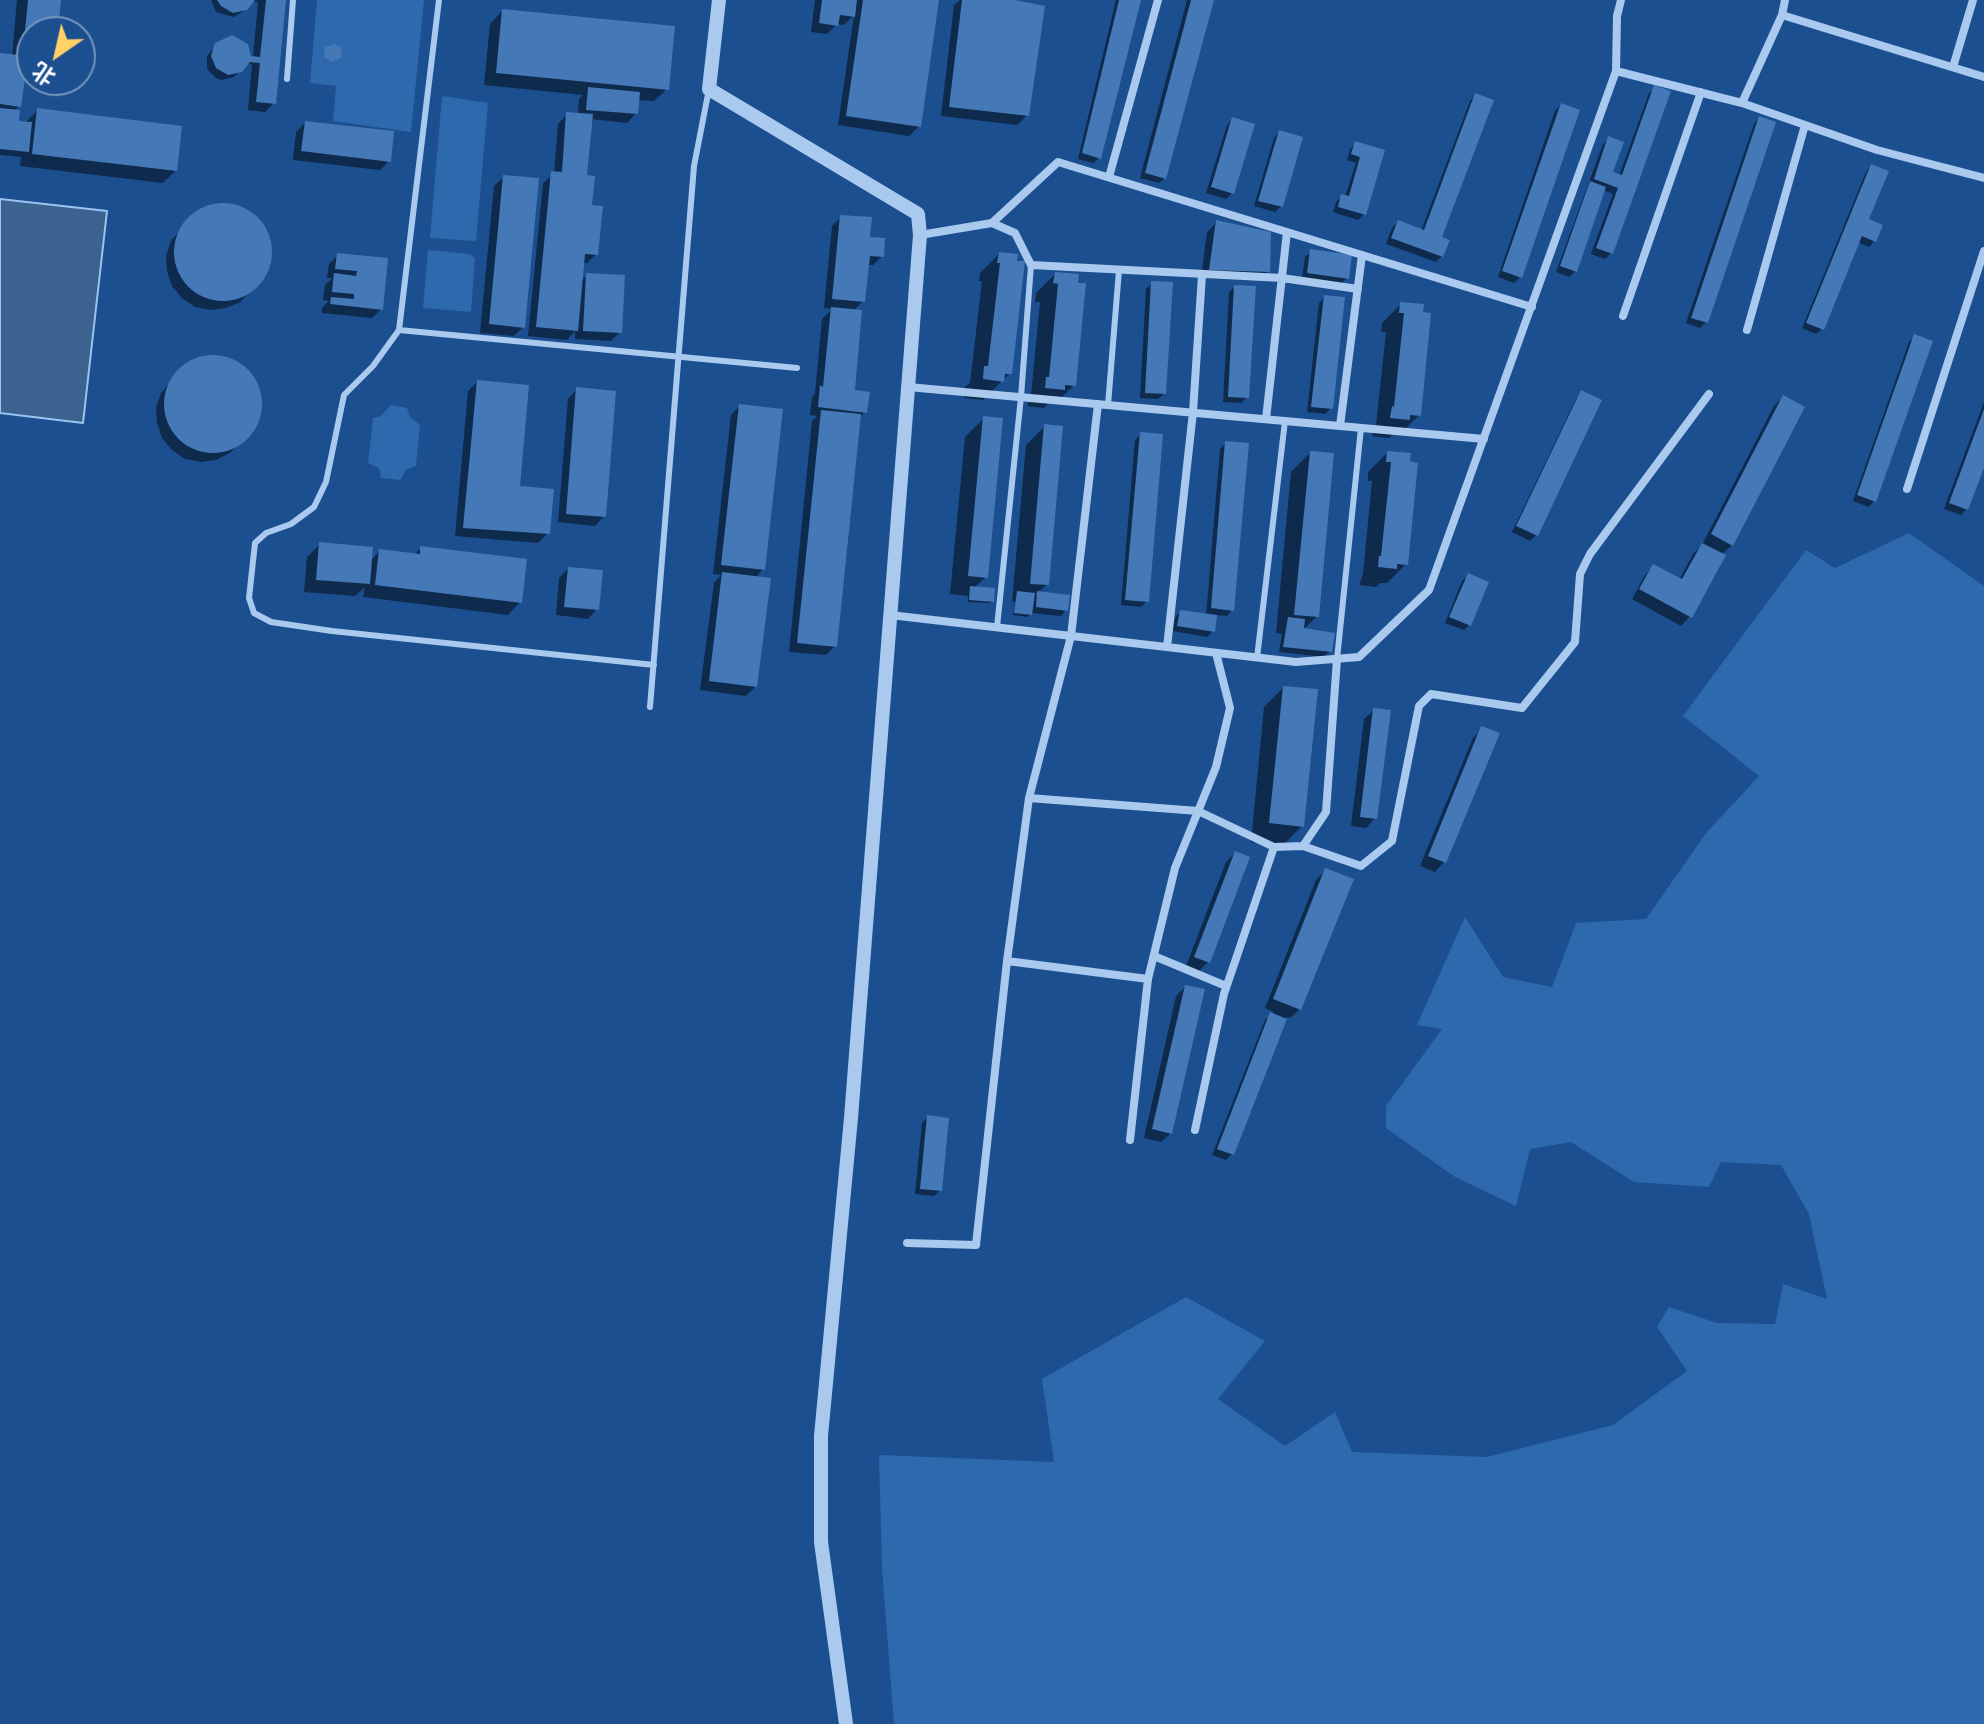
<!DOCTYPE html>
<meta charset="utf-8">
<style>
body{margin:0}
#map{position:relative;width:1984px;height:1724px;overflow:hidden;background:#1b4f8f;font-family:"IBM Plex Sans","Noto Sans SC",sans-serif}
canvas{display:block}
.north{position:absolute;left:16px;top:16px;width:80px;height:80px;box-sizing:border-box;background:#1b4f8f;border:2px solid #7695bc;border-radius:50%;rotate:214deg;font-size:22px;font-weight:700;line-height:32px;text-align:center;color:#fff}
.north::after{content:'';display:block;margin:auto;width:28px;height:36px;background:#ffd166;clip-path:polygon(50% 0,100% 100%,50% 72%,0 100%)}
</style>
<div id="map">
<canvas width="1984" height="1724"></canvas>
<div class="north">北</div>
</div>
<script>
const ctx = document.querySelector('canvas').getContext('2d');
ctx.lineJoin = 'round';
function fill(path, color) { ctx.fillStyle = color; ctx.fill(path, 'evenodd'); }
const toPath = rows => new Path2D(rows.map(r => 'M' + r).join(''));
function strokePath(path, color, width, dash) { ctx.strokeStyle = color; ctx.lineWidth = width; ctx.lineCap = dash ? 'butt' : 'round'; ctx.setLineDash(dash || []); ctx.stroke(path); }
fill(toPath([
 [317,0,424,0,411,132,333,121,336,86,310,83],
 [442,96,488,103,476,241,430,238],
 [428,250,470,254,475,258,471,312,423,308],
 [391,405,407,408,410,417,420,425,416,466,406,470,400,480,381,478,379,468,368,463,373,418,381,416],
 [1909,533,1984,586,1984,1724,894,1724,882,1568,879,1455,1054,1462,1042,1379,1186,1297,1265,1341,1218,1399,1285,1446,1335,1412,1352,1452,1487,1457,1613,1425,1687,1371,1657,1327,1669,1307,1717,1323,1775,1324,1783,1284,1827,1299,1809,1214,1781,1165,1721,1162,1709,1187,1634,1182,1571,1142,1530,1149,1516,1206,1455,1177,1386,1128,1386,1106,1442,1029,1417,1025,1465,917,1503,977,1552,987,1576,923,1646,919,1706,833,1759,776,1683,716,1806,550,1835,568]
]), '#2e69ad');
const water = toPath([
 [0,199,107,211,83,423,0,413,0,199]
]);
fill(water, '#3c6290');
strokePath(water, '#9cc4f0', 2);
fill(toPath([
 [17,0,59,0,56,32,32,32,32,76,23,75,19,106,14,111,17,123,25,123,38,110,175,171,163,183,20,166,21,157,0,155,0,55,12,56],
 [284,0,274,103,265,112,248,110,252,64,246,64,234,77,221,80,216,78,207,69,207,56,221,40,232,37,246,45,248,62,253,57,258,2,251,1,244,11,233,17,216,12,211,0],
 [815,0,937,0,919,126,909,136,838,125,854,15,844,25,837,24,827,34,811,32],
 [960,0,1015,0,1012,3,1027,115,1017,125,941,116,954,5],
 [1116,0,1139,0,1099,158,1093,163,1078,159],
 [1187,0,1211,0,1165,178,1159,183,1140,178],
 [502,11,667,89,654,101,638,100,636,113,627,123,590,119,585,177,596,254,587,263,582,263,581,281,587,275,620,332,611,341,575,339,575,331,567,340,528,336,543,183,554,174,558,124,567,114,578,115,579,99,583,95,484,85,490,24],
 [1655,88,1669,93,1611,253,1605,259,1591,254,1613,194,1603,190,1575,271,1569,277,1556,272,1603,144,1609,138,1610,173,1619,176,1649,93],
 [1475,95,1440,239,1442,256,1436,262,1386,244,1392,228,1398,222,1421,231,1470,101],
 [1561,105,1520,277,1514,283,1498,277,1555,111],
 [1759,118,1706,322,1700,328,1686,323,1754,124],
 [1233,119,1232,193,1226,199,1206,193,1227,125],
 [305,123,389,161,380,170,293,160,296,132],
 [1279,132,1281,206,1275,212,1254,206,1274,138],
 [1356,143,1383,151,1364,214,1358,220,1333,212,1336,202,1342,196,1345,197,1356,163,1347,160,1350,149],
 [1871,166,1867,220,1874,241,1869,247,1858,242,1822,329,1816,334,1802,328,1866,172],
 [504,177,523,327,514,336,480,333,494,186],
 [219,205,235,207,249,213,260,223,268,236,270,251,268,267,261,280,240,302,226,308,211,310,195,307,182,298,172,286,167,271,166,256,171,241,191,218,204,209],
 [841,217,868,239,882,256,873,265,867,265,863,301,853,311,853,392,865,412,858,419,835,646,826,655,789,652,812,421,817,416,810,415,812,397,815,393,822,319,832,309,824,308,832,226],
 [1217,222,1268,271,1259,280,1201,278,1207,232],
 [1311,252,1347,278,1341,284,1302,279,1305,257],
 [999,254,1010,373,983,400,964,398,965,387,970,383,982,281,979,281,980,273],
 [338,255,386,260,381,309,372,318,322,313,322,308,329,301,323,300,325,285,332,278,327,278,329,264],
 [1055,274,1076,276,1074,385,1055,404,1048,404,1044,408,1027,406,1031,395,1040,302,1035,302,1036,293],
 [1152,283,1164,394,1158,399,1140,398,1146,289],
 [1235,287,1247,397,1241,403,1223,402,1229,292],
 [1325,297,1331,408,1325,414,1307,412,1319,303],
 [1401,304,1422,306,1419,415,1400,434,1393,434,1389,438,1372,436,1376,425,1386,332,1381,332,1382,323],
 [1915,336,1874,501,1869,507,1853,501,1909,342],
 [209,357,225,359,239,365,250,375,258,388,260,403,258,419,251,432,230,453,216,460,201,462,185,459,172,450,162,438,157,423,156,408,161,393,181,370,194,361],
 [477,382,518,488,548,533,538,543,455,536,468,391],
 [577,389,604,516,595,526,558,522,568,399],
 [1581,393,1600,401,1536,535,1530,541,1512,532,1576,399],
 [1783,397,1732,545,1721,555,1690,616,1681,626,1632,599,1645,575,1654,566,1679,580,1693,554,1702,545,1774,406],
 [1984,402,1984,462,1966,509,1961,515,1944,509],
 [740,406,763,569,755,578,756,686,746,696,700,690,714,583,721,575,713,574,731,415],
 [984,418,986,577,974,588,992,601,990,603,968,602,968,596,950,594,965,437],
 [1045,426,1047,584,1038,593,1066,610,1061,616,1031,613,1028,617,1013,615,1015,602,1012,602,1026,445],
 [1141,434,1147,601,1141,607,1121,605,1135,440],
 [1226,443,1232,610,1227,616,1215,615,1213,631,1207,637,1173,631,1175,618,1180,612,1206,616,1220,449],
 [1310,453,1317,616,1303,630,1330,651,1324,657,1279,652,1282,634,1276,633,1291,472],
 [1387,453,1409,455,1406,564,1387,583,1380,583,1376,587,1359,585,1363,574,1372,481,1368,481,1368,472],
 [320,544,370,561,380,551,414,555,421,548,520,602,508,615,363,597,365,587,355,596,304,592,307,557],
 [568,569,597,609,588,619,556,615,559,578],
 [1468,576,1469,625,1464,630,1445,623,1462,581],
 [1283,688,1302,826,1283,845,1251,842,1264,707],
 [1374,710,1375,818,1366,828,1351,826,1364,719],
 [1482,729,1497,735,1444,862,1435,872,1420,866,1473,738],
 [1235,853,1208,962,1199,971,1186,966,1226,862],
 [1326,870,1300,1009,1290,1018,1286,1017,1232,1154,1226,1160,1212,1155,1265,1020,1274,1012,1265,1008,1316,880],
 [1185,987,1171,1133,1161,1142,1144,1138,1176,996],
 [928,1117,940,1190,934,1196,915,1194,922,1123]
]), '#0007');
fill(toPath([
 [28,0,61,0,58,32,32,32,32,62,22,61],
 [217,0,255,0,247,10,233,13,221,6],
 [266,0,286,0,276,104,256,102,260,63,250,62,242,72,228,75,216,68,211,56,215,43,232,35,248,44,251,56,260,57],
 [822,0,857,0,855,17,840,15,838,26,819,23],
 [863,0,939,0,921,127,846,116],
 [962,0,1015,0,1045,6,1029,116,949,107],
 [1119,0,1141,0,1101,159,1082,153],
 [1191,0,1214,0,1166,179,1145,173],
 [502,9,675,26,669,90,496,73],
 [335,44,341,48,342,57,332,62,324,57,325,47],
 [0,53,19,55,18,63,27,64,21,107,0,104],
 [1654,85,1671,91,1613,254,1596,248,1618,188,1594,179,1608,136,1624,142,1613,172,1622,175],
 [588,87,640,92,638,114,586,110],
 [1475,93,1494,100,1442,237,1450,240,1443,257,1391,238,1398,220,1424,230],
 [1561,103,1580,110,1522,278,1502,271],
 [0,108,20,110,19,121,32,122,29,152,0,149],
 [37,108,182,126,177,171,32,154],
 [566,112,593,114,587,175,595,176,592,205,603,206,598,255,585,254,578,331,536,327,551,171,562,172],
 [1759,116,1776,122,1708,323,1691,318],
 [1232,117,1255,124,1234,194,1211,187],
 [305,121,394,131,391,162,301,151],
 [1279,130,1303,137,1283,207,1258,201],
 [1355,141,1385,150,1366,215,1338,207,1341,194,1349,196,1360,157,1351,154],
 [1871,164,1889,171,1869,219,1883,225,1876,242,1862,236,1824,330,1806,323],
 [503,175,539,178,525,328,489,324],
 [1590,181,1606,187,1577,272,1560,266],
 '174 252a49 49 0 1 1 98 0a49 49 0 1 1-98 0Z',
 [840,215,872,217,870,237,885,238,884,257,870,256,865,302,832,299],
 [1216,220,1271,232,1270,272,1209,270],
 [1310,249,1352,255,1349,279,1307,273],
 [999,252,1018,254,1017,261,1025,261,1012,374,1005,374,1004,382,983,379,984,366,988,366,1000,263,997,263],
 [337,253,388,258,383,310,330,304,331,297,354,299,354,294,332,292,334,273,356,276,357,271,335,269],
 [1055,272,1079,274,1078,283,1086,283,1076,386,1065,385,1065,390,1045,388,1046,377,1049,377,1058,284,1053,283],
 [586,273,625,275,622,333,583,331],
 [1151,281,1173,282,1166,394,1145,393],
 [1234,285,1256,286,1249,398,1228,397],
 [1324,295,1345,297,1333,409,1311,407],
 [1400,302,1424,304,1423,312,1431,313,1421,416,1410,415,1410,420,1390,418,1392,406,1394,407,1404,313,1399,313],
 [831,307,862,310,855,390,870,392,867,413,818,407,820,385,823,387],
 [1914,334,1933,341,1876,502,1857,495],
 '164 404a49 49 0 1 1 98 0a49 49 0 1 1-98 0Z',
 [477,380,529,385,520,486,554,489,550,534,463,528],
 [576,387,616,391,606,517,566,514],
 [1581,390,1602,400,1538,536,1516,526],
 [1783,395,1805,407,1733,546,1711,534],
 [739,404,783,409,765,570,721,565],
 [1984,409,1984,468,1968,510,1949,503],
 [821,410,861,414,837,647,797,643],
 [983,416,1003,418,988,578,968,576],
 [1044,424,1063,426,1049,585,1030,584],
 [1140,432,1163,434,1149,602,1125,600],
 [1225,441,1249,443,1234,611,1211,608],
 [1310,451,1334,453,1319,617,1294,615],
 [1387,451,1411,453,1410,461,1418,463,1408,565,1397,564,1397,569,1378,567,1379,556,1381,556,1391,462,1386,462],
 [319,542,373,547,370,584,316,580],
 [1702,543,1726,555,1692,618,1639,589,1653,564,1682,579],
 [420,546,527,559,522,603,375,585,379,549,420,554],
 [568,567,603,570,599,610,564,607],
 [722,572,771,578,757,687,709,681],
 [1468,573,1489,582,1471,626,1449,617],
 [970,586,995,588,994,602,969,600],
 [1017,591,1035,593,1032,615,1014,613],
 [1037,591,1070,595,1068,611,1036,607],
 [1180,610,1217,615,1215,632,1177,626],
 [1288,617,1305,619,1304,628,1335,633,1332,652,1283,647],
 [1283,686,1318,689,1304,827,1269,823],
 [1373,708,1391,710,1377,819,1360,817],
 [1481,726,1500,733,1446,863,1428,856],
 [1235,851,1250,857,1210,963,1194,957],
 [1325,868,1354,879,1301,1010,1273,999],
 [1185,985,1205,989,1172,1134,1152,1129],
 [1270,1012,1287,1019,1234,1155,1217,1149],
 [927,1115,949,1118,942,1191,920,1189]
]), '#4478b7');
strokePath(toPath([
 [439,0,399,330,373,366,344,395,326,482,314,507,291,524,266,533,255,543,249,598,254,613,271,622,332,631,654,665],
 [287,79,293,0],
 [399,330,797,368],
 [1108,405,1119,270],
 [997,627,1021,397,1031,265],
 [1257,658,1285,421],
 [1337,659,1361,428],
 [650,707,694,166,709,89]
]), '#a9c9ee', 6);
strokePath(toPath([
 [1782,15,1785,0],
 [1953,67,1973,0],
 [1616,71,1617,16,1621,0],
 [1742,103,1877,150,1984,178],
 [1109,177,1158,0],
 [992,223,1015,233,1031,265,1282,278,1358,289],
 [920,235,992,223,1058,162,1532,307],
 [1623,316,1701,92],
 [1747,330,1805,125],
 [908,387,1484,439],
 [1266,419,1287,232],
 [1340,426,1362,255],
 [1907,489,1984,251],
 [890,615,1296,662,1359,657,1429,590,1616,71,1742,103,1782,15,1984,77],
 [1167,647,1193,412,1202,275],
 [1029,798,1198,811,1274,847],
 [1303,846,1361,866,1392,841,1419,706,1431,694,1522,708,1575,642,1580,574,1590,554,1709,394],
 [1154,956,1226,986],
 [1007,961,1029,798,1071,636,1098,404],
 [1195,1130,1224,994,1274,847,1303,846,1326,812,1337,659],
 [1130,1140,1148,979,1175,868,1216,767,1230,708,1216,653],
 [907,1243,976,1245,1007,961,1148,979]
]), '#a9c9ee', 8);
strokePath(toPath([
 [719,0,709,89,918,214,920,235,851,1118,821,1436,821,1542,846,1724]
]), '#a9c9ee', 14);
</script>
